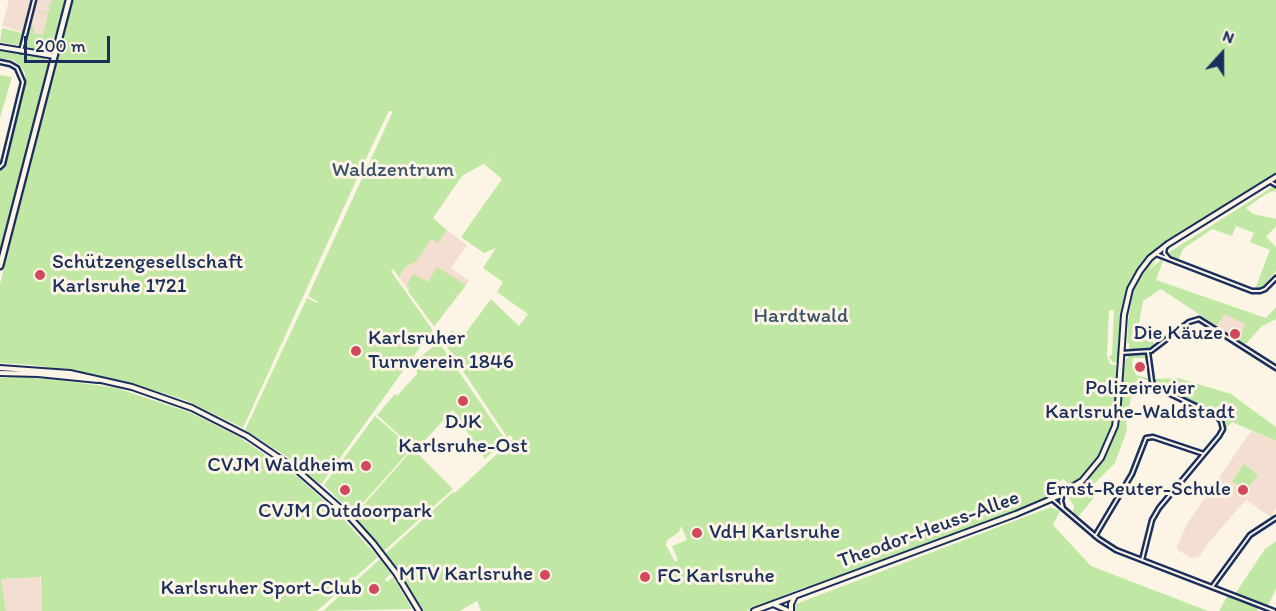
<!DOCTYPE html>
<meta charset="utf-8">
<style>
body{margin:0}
#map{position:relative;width:1276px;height:611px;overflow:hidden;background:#fcf5e5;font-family:Itim,sans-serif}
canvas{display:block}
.north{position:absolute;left:1192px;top:24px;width:60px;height:60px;-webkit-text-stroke:4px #fcf5e5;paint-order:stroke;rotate:21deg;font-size:16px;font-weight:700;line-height:24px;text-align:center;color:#1b2f5e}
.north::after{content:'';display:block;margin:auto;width:21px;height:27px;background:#1b2f5e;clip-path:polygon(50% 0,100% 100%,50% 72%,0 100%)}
.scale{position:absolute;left:24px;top:36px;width:86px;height:27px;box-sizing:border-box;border:3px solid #1b2f5e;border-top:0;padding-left:8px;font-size:18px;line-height:21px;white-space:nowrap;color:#1b2f5e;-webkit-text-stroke:4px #fcf5e5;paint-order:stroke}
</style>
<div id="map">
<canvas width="1276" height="611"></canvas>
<div class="north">N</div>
<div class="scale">200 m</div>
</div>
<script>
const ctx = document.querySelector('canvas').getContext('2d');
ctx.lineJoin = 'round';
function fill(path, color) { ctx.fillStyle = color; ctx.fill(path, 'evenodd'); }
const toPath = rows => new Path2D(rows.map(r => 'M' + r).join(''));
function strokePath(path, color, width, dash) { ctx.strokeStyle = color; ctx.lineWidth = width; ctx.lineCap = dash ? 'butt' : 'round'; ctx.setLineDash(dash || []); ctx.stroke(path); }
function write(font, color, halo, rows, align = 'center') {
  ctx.font = font + ' Itim,sans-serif'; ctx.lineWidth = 6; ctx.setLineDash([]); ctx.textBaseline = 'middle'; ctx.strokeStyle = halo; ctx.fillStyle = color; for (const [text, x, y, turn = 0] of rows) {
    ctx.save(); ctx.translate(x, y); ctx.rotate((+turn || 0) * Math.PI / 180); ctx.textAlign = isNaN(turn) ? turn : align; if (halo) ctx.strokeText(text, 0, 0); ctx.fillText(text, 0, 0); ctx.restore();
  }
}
fill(toPath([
 [9,0,54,0,41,51,28,34,2,26],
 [440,225,467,245,451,268,469,281,434,327,393,269,405,248,419,258],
 [1225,314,1245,324,1239,340,1217,326],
 [1251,431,1276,441,1276,507,1271,517,1246,500,1208,543,1199,557,1191,558,1178,550,1177,546,1187,524],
 [40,577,42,611,6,611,1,579]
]), '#f4ded1');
fill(toPath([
 [52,0,66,0,59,26,50,47,29,30,31,23,33,23,31,26,34,27,34,33,43,35,48,14,40,12,37,23,40,11,49,13,50,7,41,5,50,6],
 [73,0,1276,0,1276,174,1176,234,1176,236,1168,239,1142,264,1129,285,1124,302,1118,363,1112,362,1109,356,1112,355,1114,310,1109,310,1107,356,1110,364,1119,366,1116,406,1108,439,1100,455,1083,477,1071,486,1063,479,1056,485,1059,489,1049,493,1042,502,813,587,805,587,746,611,481,611,477,601,460,611,424,611,386,553,453,492,455,493,513,439,510,435,507,437,443,341,452,330,462,338,491,299,519,326,528,314,497,292,503,282,483,268,496,248,484,253,461,237,502,179,484,164,503,153,462,176,433,218,447,230,438,243,431,239,419,258,411,253,419,259,404,268,399,277,393,269,391,271,432,329,432,331,322,483,320,484,292,462,292,460,245,430,307,298,317,303,318,302,308,296,393,111,389,111,370,150,243,428,185,400,124,381,34,365,0,363,0,284],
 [681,526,687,540,672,546,678,560,675,562,666,545,667,540,679,532],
 [2,28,22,33,18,45,0,42],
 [29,31,47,45,50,48,48,51,25,47],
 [0,49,44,58,49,64,0,256,30,136,0,249,0,171,3,168,25,83,25,73,20,65,13,60,0,58],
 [0,75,12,77,0,118],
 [1274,186,1276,192,1272,191,1266,194,1246,208,1253,214,1276,219,1276,226,1266,237,1276,247,1276,271,1262,287,1255,289,1270,250,1250,242,1254,233,1236,226,1232,236,1212,229,1183,249,1178,261,1171,258,1168,253],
 [1157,257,1148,268,1158,258,1149,270,1161,260,1163,261,1156,280,1266,318,1276,307,1276,319,1262,326,1246,344,1239,340,1245,324,1225,314,1217,326,1161,289,1143,301,1138,329,1150,334,1155,347,1147,349,1146,358,1133,358,1132,366,1136,375,1150,379,1150,381,1138,378,1131,397,1126,424,1127,430,1115,463,1089,489,1088,491,1096,495,1078,517,1073,513,1074,506,1068,497,1100,465,1111,441,1119,408,1123,361,1128,358,1128,354,1146,353,1146,351,1129,350,1129,343,1127,343,1128,321,1133,295,1127,322,1125,349,1123,345,1124,320,1134,284,1149,263],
 [437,267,466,285,458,296,449,290,457,297,434,326,408,291,410,288,407,285,413,274,428,282],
 [436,344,440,344,505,439,485,459,453,410,416,450,377,415,395,394,397,396,417,374,416,361],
 [20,377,60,380,116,388,189,412,239,437,299,478,336,511,378,557,317,611,42,611,41,577,1,579,6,611,0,611,0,378],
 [1178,378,1231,394,1276,427,1276,441,1232,422,1225,429,1224,421,1218,415,1159,386,1154,383,1154,379],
 [375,416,412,448,353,514,324,485],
 [413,449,453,489,384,551,354,516],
 [1244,464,1258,475,1246,491,1232,481],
 [1051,507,1060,511,1053,525,1091,566,1208,611,794,611,793,605],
 [1276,541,1276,589,1266,609,1259,607,1257,611,1219,611,1228,595,1233,597,1265,549],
 [380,559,391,574,385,579,387,582,393,577,412,609,323,611]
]), '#c0e8a4');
const street = toPath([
 [21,51,34,0],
 [0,62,10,64,17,68,23,82,3,164,0,167],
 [1269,181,1276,185],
 [1165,248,1164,253,1169,259],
 [1156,254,1252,291,1260,291,1265,289,1276,278],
 [1121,353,1151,351,1189,322,1199,319,1276,368],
 [1063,493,1061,501,1063,508],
 [1052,499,1099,539,1116,550,1274,611],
 [1095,536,1132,474,1146,438,1153,437,1204,454],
 [1142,560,1152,520,1159,508,1219,436,1223,429,1221,421,1216,416,1154,386,1152,381,1148,352],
 [1212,587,1250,535,1276,518]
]);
const secondary = toPath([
 [0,47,54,56],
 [0,368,70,373,132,387,192,408,247,436,297,470,347,514,373,543,396,573,419,611],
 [0,373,38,374,98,380],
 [773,604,789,611],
 [754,611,1016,514,1056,497,1082,481,1101,458,1115,426,1118,403,1124,315,1130,289,1140,271,1150,258,1168,244,1276,177],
 [791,611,791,604,795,596]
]);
const primary = toPath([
 [0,266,69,0]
]);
strokePath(street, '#1b2f5e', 7);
strokePath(secondary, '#1b2f5e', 8);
strokePath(primary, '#1b2f5e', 9);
strokePath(street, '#fcf5e5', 2);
strokePath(secondary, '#fcf5e5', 4);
strokePath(primary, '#fcf5e5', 4.5);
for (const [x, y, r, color] of [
 [40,275,6,"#d1495b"],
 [1235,334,6,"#d1495b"],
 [356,351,6,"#d1495b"],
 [1140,367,6,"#d1495b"],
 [463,401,6,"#d1495b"],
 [366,466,6,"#d1495b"],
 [345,490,6,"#d1495b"],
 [1243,490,6,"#d1495b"],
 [697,533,6,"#d1495b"],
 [545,575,6,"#d1495b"],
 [645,577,6,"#d1495b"],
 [374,589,6,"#d1495b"]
]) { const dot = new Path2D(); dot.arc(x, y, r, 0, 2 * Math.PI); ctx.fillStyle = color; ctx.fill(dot); strokePath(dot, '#fcf5e5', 2); }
write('21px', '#3c546c', '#fcf5e5', [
 ["Waldzentrum",393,171],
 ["Hardtwald",801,317]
]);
write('21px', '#1b2f5e', '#fcf5e5', [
 ["Schützengesellschaft",52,263,"left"],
 ["Karlsruhe 1721",52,287,"left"],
 ["Die Käuze",1223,334],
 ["Karlsruher",368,339,"left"],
 ["Turnverein 1846",368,363,"left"],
 ["Polizeirevier",1140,389,"center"],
 ["Karlsruhe-Waldstadt",1140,413,"center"],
 ["DJK",463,423,"center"],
 ["Karlsruhe-Ost",463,447,"center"],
 ["CVJM Waldheim",354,466],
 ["Ernst-Reuter-Schule",1231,490],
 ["CVJM Outdoorpark",345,512,"center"],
 ["VdH Karlsruhe",709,533,"left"],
 ["MTV Karlsruhe",533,575],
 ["FC Karlsruhe",657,577,"left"],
 ["Karlsruher Sport-Club",362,589]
], 'right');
write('21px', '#1b2f5e', '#fcf5e5', [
 ["Theodor-Heuss-Allee",929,530,-20]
]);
</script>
